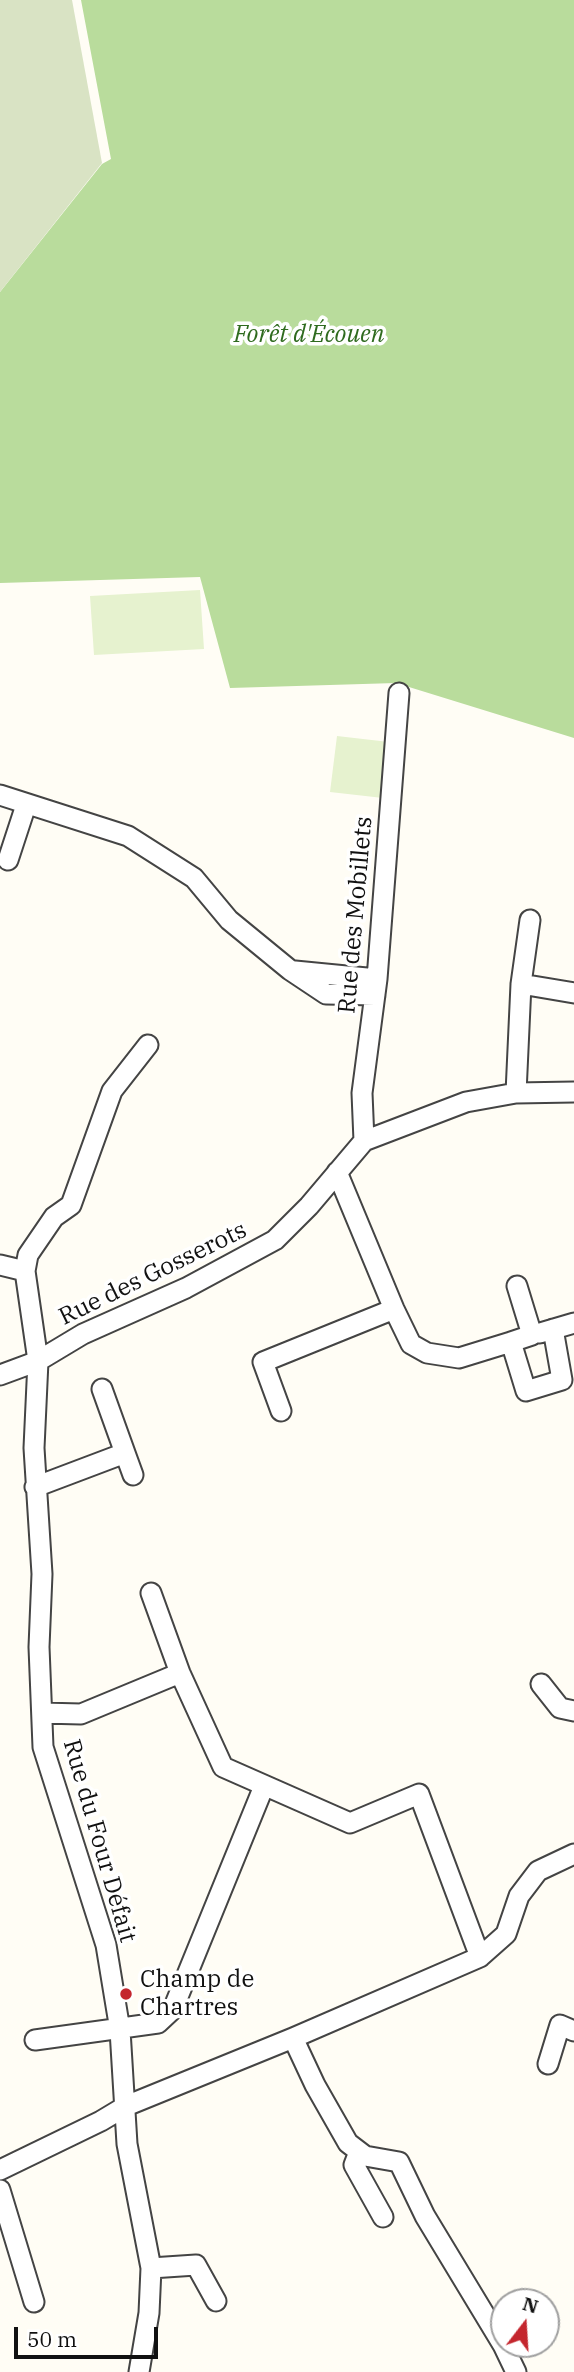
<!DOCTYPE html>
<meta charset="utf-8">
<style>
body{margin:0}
#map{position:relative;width:574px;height:2372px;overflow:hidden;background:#fffdf5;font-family:"IBM Plex Serif",serif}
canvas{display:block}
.north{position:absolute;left:490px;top:2288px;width:70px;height:70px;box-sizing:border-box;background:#fff;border:2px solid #a0a0a0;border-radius:50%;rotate:17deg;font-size:19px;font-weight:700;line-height:28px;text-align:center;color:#111}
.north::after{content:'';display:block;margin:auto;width:24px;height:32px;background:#c4262e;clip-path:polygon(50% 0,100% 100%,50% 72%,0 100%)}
.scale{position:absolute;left:14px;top:2327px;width:144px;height:32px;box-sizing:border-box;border:4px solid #111;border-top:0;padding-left:9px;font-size:21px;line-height:24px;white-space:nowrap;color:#111;-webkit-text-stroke:5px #fff;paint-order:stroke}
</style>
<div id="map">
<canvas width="574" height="2372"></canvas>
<div class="north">N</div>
<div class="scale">50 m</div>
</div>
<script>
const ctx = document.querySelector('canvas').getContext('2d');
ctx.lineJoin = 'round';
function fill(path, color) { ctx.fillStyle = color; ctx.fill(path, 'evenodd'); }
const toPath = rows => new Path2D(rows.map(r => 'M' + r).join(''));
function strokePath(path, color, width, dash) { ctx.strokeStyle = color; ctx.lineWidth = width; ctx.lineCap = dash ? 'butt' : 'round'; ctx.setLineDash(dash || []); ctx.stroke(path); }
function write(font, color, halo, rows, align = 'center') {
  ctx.font = font + ' "IBM Plex Serif",serif'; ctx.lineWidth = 7; ctx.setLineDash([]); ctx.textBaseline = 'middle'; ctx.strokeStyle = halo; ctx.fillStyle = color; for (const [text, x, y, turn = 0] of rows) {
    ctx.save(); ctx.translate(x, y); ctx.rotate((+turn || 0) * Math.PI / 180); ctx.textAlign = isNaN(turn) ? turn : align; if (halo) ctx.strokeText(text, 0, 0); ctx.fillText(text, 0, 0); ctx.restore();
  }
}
fill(toPath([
 [81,0,574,0,574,738,396,683,230,688,200,577,0,583,0,292,102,164,111,159]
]), '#b9dc9c');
fill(toPath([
 [0,0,72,0,102,163,0,292]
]), '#d9e3c4');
fill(toPath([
 [200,590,204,649,94,655,90,596],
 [337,736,389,742,383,798,330,792]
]), '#e6f2cf');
const street = toPath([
 [0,795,128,836,194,878,229,920,290,970,326,994,375,995],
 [8,860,26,805],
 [295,971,377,979],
 [521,984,574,993],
 [516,1093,521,984,530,920],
 [364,1141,362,1093,377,979,399,693],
 [337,1172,394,1309,411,1344,427,1353,459,1358,511,1342,526,1391,562,1380,553,1329],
 [0,1265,25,1271,38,1361,34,1448,42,1574,39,1647,43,1747,106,1945,120,2030,127,2144,151,2268,149,2313,139,2372],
 [25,1271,28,1255,54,1217,71,1205,112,1091,148,1045],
 [540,1333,574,1323],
 [511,1342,532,1335,517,1286],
 [0,1375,38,1361,83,1334,186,1288,275,1240,309,1206,364,1141,466,1102,516,1093,574,1092],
 [281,1411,263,1362,394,1309],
 [125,1453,133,1475],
 [35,1487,125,1453,102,1389],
 [151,1593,180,1673,223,1767,350,1823,419,1794,480,1957],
 [541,1684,560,1708,574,1711],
 [42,1713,81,1714,180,1673],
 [293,2038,315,2085,348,2143,365,2156,399,2162,425,2216,503,2345,516,2372],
 [35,2040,158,2023,173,2009,264,1786],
 [548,2064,560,2025,574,2031],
 [359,2152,354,2165,383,2217],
 [0,2170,101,2121,126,2106,293,2038,480,1957,506,1934,519,1896,538,1871,574,1854],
 [0,2190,34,2302],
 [151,2268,196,2265,216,2301]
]);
strokePath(street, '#444', 23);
strokePath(street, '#fff', 19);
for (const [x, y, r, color] of [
 [126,1994,7,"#c4262e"]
]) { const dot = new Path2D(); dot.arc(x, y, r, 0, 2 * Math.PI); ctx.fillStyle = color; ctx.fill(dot); strokePath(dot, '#fff', 2.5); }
write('italic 24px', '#2f6b1f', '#fff', [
 ["Forêt d'Écouen",309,335]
]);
write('24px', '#111', '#fff', [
 ["Rue des Mobillets",356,915,-85],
 ["Rue des Gosserots",153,1274,-26],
 ["Rue du Four Défait",99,1841,74]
]);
write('24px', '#111', '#fff', [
 ["Champ de",140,1980],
 ["Chartres",140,2008]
], 'left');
</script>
